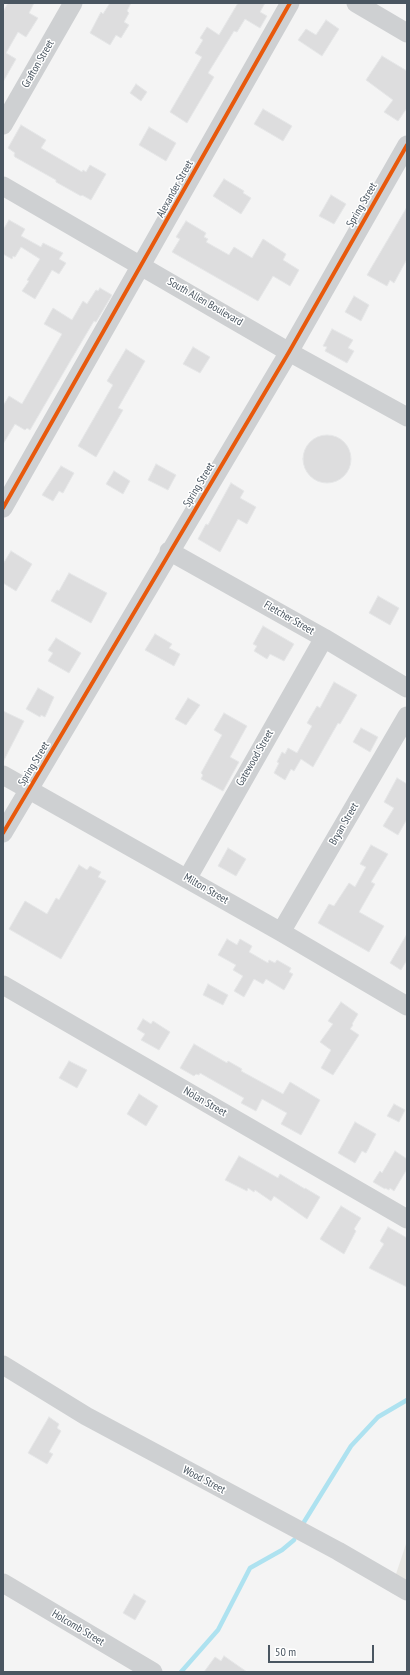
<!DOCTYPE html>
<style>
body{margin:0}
#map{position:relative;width:410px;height:1675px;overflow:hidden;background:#f4f4f4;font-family:"PT Sans Narrow",sans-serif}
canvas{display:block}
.frame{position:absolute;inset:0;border:4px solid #4a5661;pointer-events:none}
.scale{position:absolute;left:268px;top:1645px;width:106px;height:18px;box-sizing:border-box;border:2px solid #4a5661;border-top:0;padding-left:5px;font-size:12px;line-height:14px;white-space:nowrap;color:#4a5661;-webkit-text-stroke:3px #fff;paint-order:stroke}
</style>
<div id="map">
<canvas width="410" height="1675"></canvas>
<div class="frame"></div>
<div class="scale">50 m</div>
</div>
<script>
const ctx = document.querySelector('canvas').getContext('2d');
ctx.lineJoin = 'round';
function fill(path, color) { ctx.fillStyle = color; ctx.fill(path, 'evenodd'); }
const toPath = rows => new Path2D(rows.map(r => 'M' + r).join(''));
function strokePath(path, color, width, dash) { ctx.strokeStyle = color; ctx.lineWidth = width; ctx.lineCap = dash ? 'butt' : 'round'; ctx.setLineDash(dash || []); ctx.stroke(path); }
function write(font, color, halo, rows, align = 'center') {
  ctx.font = font + ' "PT Sans Narrow",sans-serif'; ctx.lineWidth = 3; ctx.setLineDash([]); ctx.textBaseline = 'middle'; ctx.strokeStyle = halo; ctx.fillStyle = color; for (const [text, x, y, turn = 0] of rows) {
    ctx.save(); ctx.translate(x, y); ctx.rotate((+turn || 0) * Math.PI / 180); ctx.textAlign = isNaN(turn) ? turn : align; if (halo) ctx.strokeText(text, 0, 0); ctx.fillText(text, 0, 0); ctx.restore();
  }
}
fill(toPath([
 [407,1541,407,1601,390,1592]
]), '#e8e7e3');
strokePath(toPath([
 [304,1522,351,1446,378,1417,407,1400],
 [181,1672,218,1630,250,1568,282,1550,294,1540]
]), '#aee2f0', 4.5);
const building = toPath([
 [8,3,34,3,29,13,38,18,26,37,18,32,6,53,16,59,3,82,3,12,8,3],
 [110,3,131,3,127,11,129,13,124,22,129,25,121,38,116,35,110,45,90,33,101,12,103,14,110,3],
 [238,3,265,3,260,12,267,16,260,28,245,19,237,32,234,31,208,73,214,77,187,123,170,112,202,57,195,53,203,40,200,38,207,27,219,35,238,3],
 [326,20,339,29,322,56,298,40,306,29,316,35,326,20],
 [382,56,407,71,407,108,398,121,384,112,393,100,366,80,382,56],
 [136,84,147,92,141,101,130,93,136,84],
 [263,109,292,126,283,141,254,124,263,109],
 [21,125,46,140,41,148,82,172,83,170,86,172,90,165,106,174,91,200,82,195,81,196,56,182,56,180,15,157,14,155,15,153,8,148,21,125],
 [149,127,176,143,166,161,139,145,149,127],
 [224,179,244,191,243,193,251,198,241,214,213,196,224,179],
 [331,195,346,204,334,224,319,216,331,195],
 [407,207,407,259,394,283,390,280,387,286,367,275,407,207],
 [9,220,25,229,21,236,41,247,43,243,63,253,59,259,66,263,59,274,52,270,35,299,22,291,29,281,27,280,40,259,21,247,15,257,13,256,12,259,3,254,3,230,9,220],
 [186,221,206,233,204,237,208,239,206,242,229,255,234,247,252,258,263,239,286,254,283,260,299,270,290,286,273,276,258,301,172,252,180,239,176,237,186,221],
 [100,288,112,295,96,322,94,321,72,358,30,430,27,428,25,430,15,424,3,444,3,406,9,396,22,404,62,334,44,324,53,308,72,320,83,301,87,304,96,290,98,291,100,288],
 [354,296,369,305,361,321,345,312,354,296],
 [332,329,353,340,348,348,354,351,347,363,325,351,327,347,323,346,332,329],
 [193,347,210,357,200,373,183,364,193,347],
 [126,349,145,361,118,408,123,410,96,457,78,446,113,385,107,381,126,349],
 '303 459a24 24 0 1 1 48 0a24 24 0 1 1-48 0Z',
 [156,464,176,475,168,490,148,480,156,464],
 [61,466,74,473,63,493,59,491,53,501,42,495,61,466],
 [114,471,130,481,123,494,106,484,114,471],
 [231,483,244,491,240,498,256,507,247,524,238,519,220,552,198,539,206,524,208,525,231,483],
 [11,551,32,564,16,591,3,583,3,564,11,551],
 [69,573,107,593,91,623,51,601,57,590,59,591,69,573],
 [378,596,399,608,390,625,369,613,378,596],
 [263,626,294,644,284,661,270,654,267,659,254,651,257,646,253,644,263,626],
 [155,634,172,644,169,648,180,654,174,666,145,650,155,634],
 [56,638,81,653,69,673,48,661,53,653,48,650,56,638],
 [334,682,357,695,340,724,338,723,313,767,301,759,294,771,291,769,285,780,274,773,279,763,277,762,282,752,285,754,288,748,297,753,312,726,307,723,317,706,320,708,334,682],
 [38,688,54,697,45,717,41,715,40,717,26,709,38,688],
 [188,698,200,705,186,725,175,719,188,698],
 [3,711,24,721,3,762,3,711],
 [224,713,247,726,230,757,239,762,223,791,201,779,203,775,201,773,222,735,214,730,224,713],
 [361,728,378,737,370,752,353,742,361,728],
 [397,778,407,784,407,819,398,835,383,826,394,808,384,802,397,778],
 [371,845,388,854,371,882,375,884,359,912,384,926,369,952,318,923,329,904,334,906,349,883,355,887,366,867,360,864,371,845],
 [228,848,246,859,236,876,218,866,228,848],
 [79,865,87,870,90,866,101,872,98,877,106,881,61,959,9,929,25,901,47,914,56,898,59,900,79,865],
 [407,934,407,960,401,970,390,963,407,934],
 [227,939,237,945,240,939,252,946,249,952,268,963,269,960,275,963,277,960,291,968,289,972,293,974,284,990,266,979,263,984,254,979,244,997,234,991,243,976,233,970,236,965,218,955,227,939],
 [208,984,228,995,223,1005,203,995,208,984],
 [341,1002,358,1014,352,1024,353,1025,350,1029,359,1035,333,1075,321,1068,331,1050,320,1042,333,1024,328,1021,341,1002],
 [143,1019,151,1024,153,1021,170,1032,159,1050,141,1040,145,1034,137,1029,143,1019],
 [194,1044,227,1063,228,1061,242,1069,241,1071,283,1094,290,1082,320,1100,301,1135,281,1124,287,1113,262,1099,256,1111,241,1103,244,1098,200,1073,199,1075,196,1074,194,1076,180,1068,194,1044],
 [69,1061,87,1070,77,1088,59,1078,69,1061],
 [139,1094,158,1106,146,1126,127,1114,139,1094],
 [394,1104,405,1110,399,1122,387,1116,394,1104],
 [355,1122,376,1134,366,1153,362,1151,355,1163,338,1153,355,1122],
 [395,1151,407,1159,407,1169,394,1191,390,1188,389,1190,385,1188,385,1189,373,1182,380,1171,382,1173,395,1151],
 [239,1156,278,1178,280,1174,305,1189,305,1188,320,1197,307,1219,274,1196,271,1201,255,1190,254,1192,248,1188,247,1191,225,1180,239,1156],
 [341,1206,361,1218,354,1229,356,1231,344,1254,320,1239,341,1206],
 [388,1227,407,1238,407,1287,369,1268,384,1244,380,1241,388,1227],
 [49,1417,59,1424,57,1428,61,1431,49,1452,53,1454,47,1464,28,1453,49,1417],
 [134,1594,146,1601,135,1620,123,1613,134,1594],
 [224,1656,247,1672,204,1672,215,1657,221,1661,224,1656]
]);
fill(building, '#ddddde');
strokePath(building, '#e5e6e7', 1);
strokePath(toPath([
 [356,3,407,33],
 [3,125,73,3],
 [3,186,289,352,407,417],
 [3,508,290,3],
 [169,551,324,638,407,688],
 [3,775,281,932,407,1006],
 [3,833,289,352,407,145],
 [187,879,324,638],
 [281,932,407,716],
 [3,985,407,1219],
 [3,1365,86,1416,338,1551,407,1591],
 [3,1583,153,1672]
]), '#ced0d2', 19);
strokePath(toPath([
 [3,508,290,3],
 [3,833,289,352,407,145]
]), '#e8590c', 4);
write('11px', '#4a5661', '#fff', [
 ["Grafton Street",38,64,-60],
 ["Alexander Street",175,189,-61],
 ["Spring Street",362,205,-60],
 ["South Allen Boulevard",205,302,30],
 ["Spring Street",199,485,-59],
 ["Fletcher Street",289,618,30],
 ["Gatewood Street",255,758,-60],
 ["Spring Street",34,764,-59],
 ["Bryan Street",344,824,-60],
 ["Milton Street",206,889,30],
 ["Nolan Street",205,1102,30],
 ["Wood Street",204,1480,28],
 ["Holcomb Street",78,1628,31]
]);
</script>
